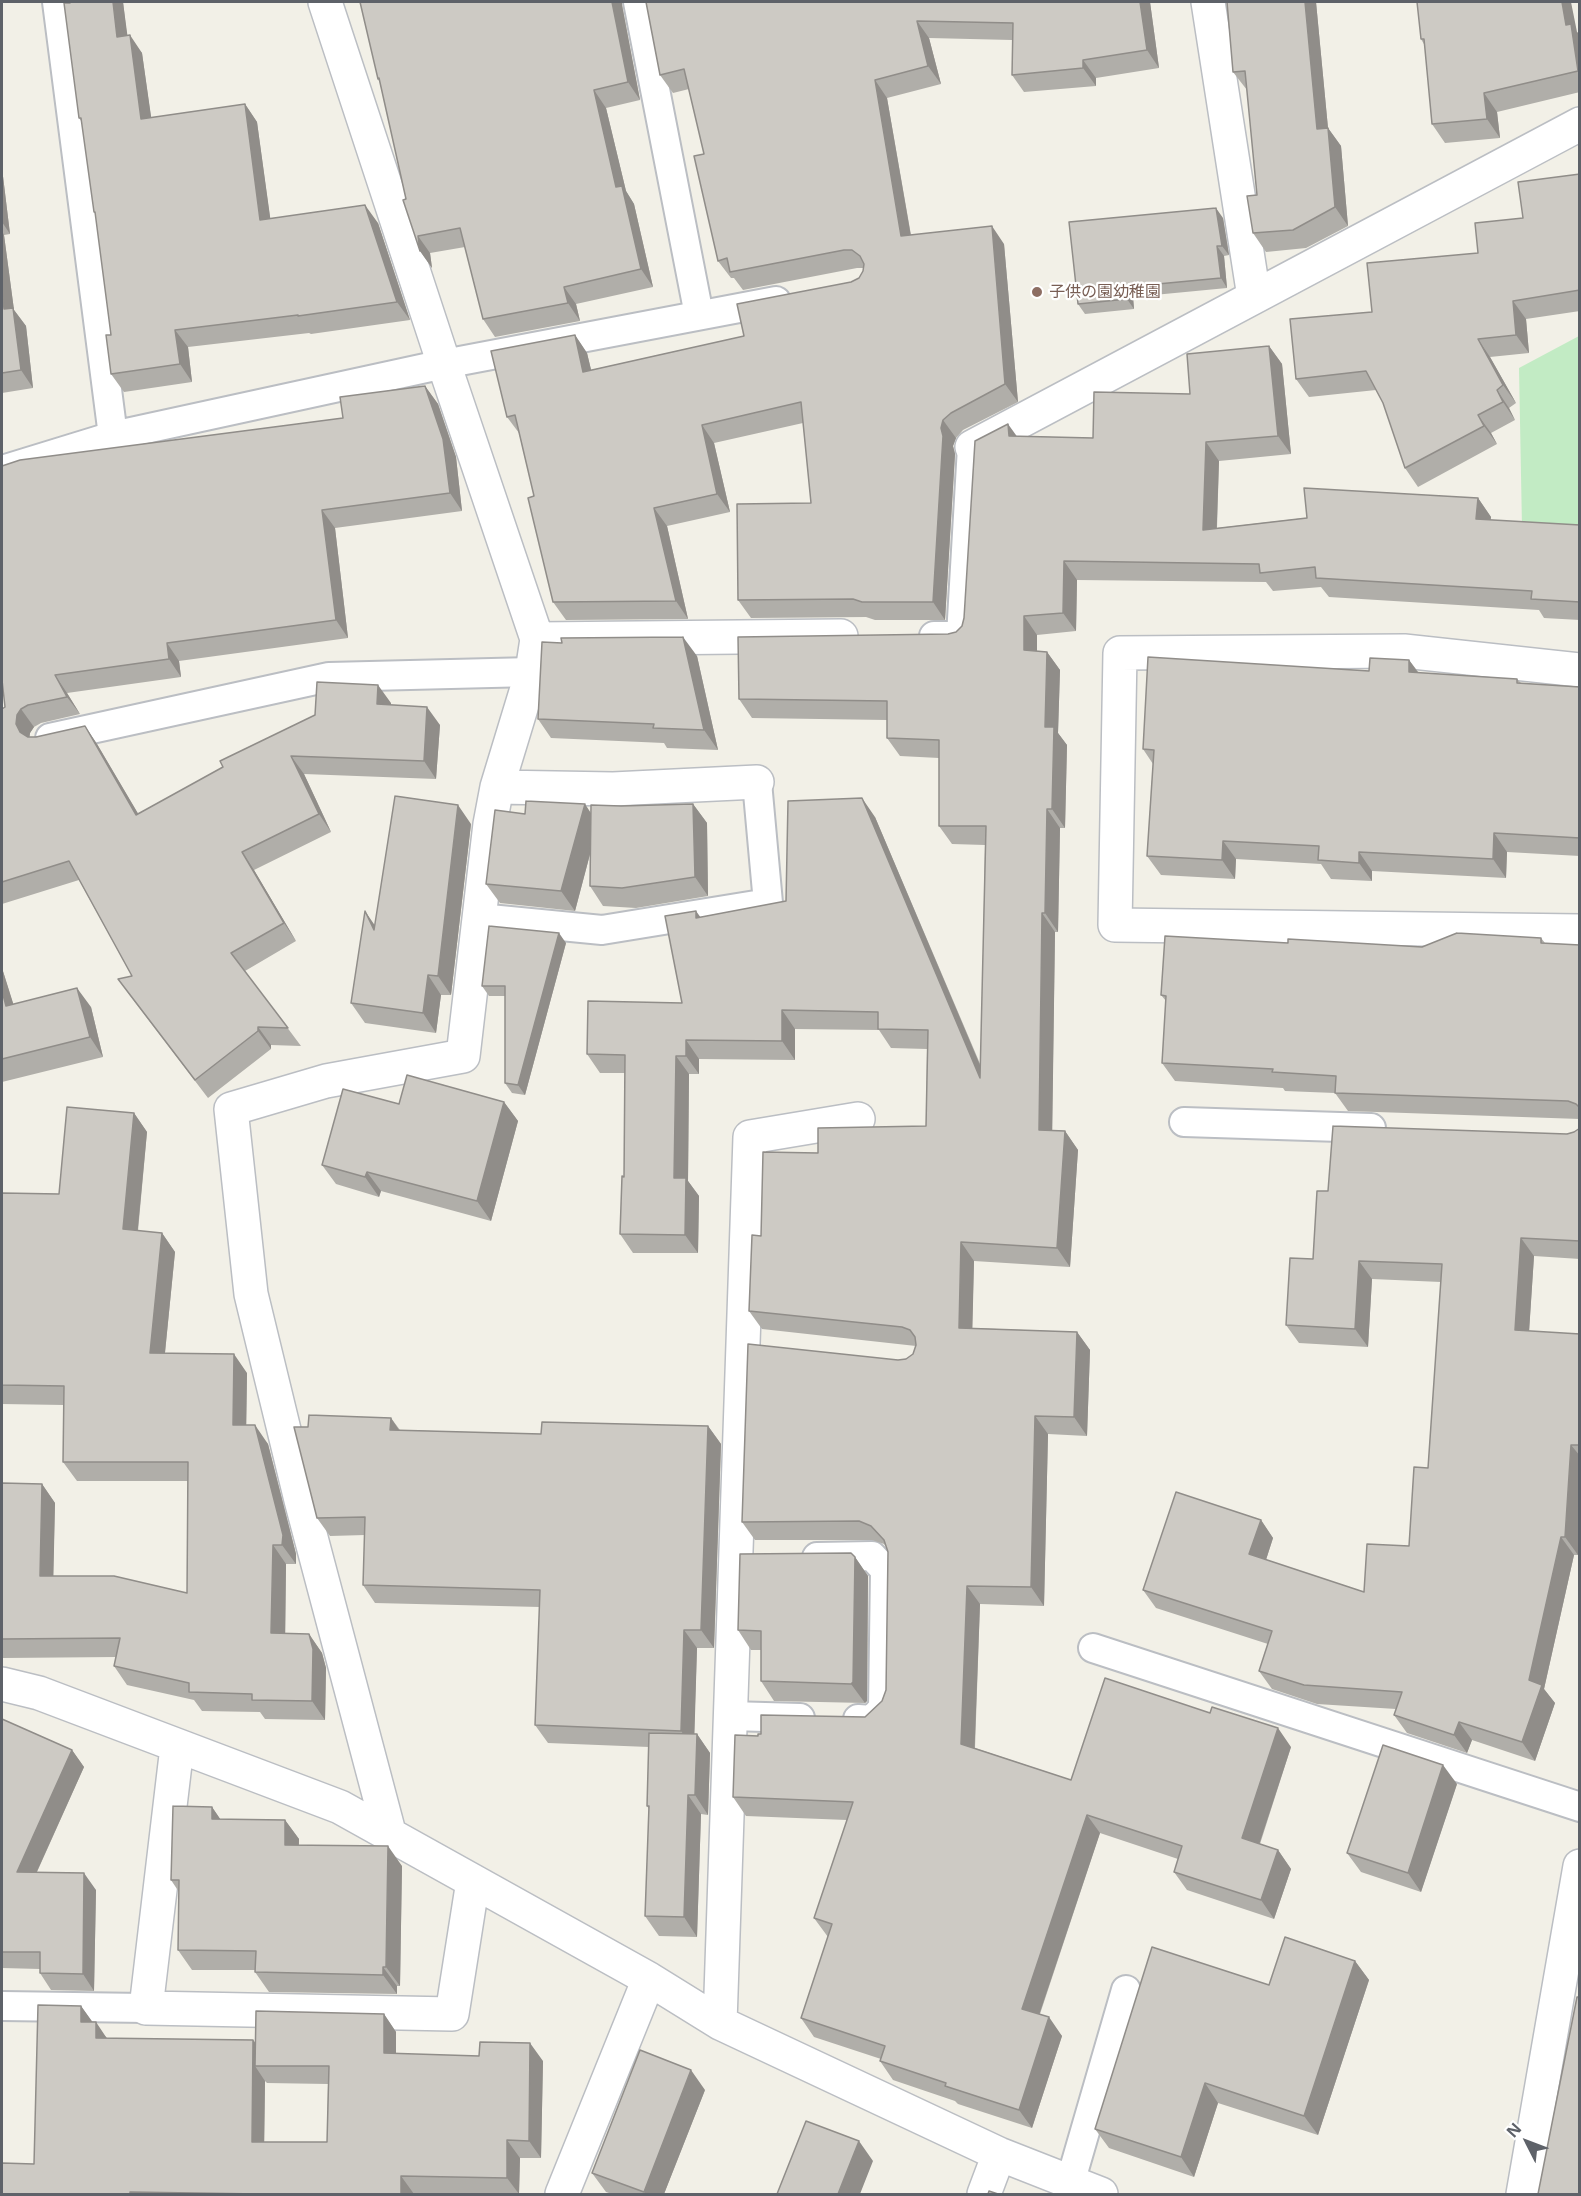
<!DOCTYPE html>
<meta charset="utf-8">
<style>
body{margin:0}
#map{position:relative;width:1581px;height:2196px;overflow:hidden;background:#f2f0e7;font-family:"Open Sans",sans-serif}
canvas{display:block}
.frame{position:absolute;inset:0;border:3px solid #5e6269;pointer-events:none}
.north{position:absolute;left:1497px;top:2112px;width:60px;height:60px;-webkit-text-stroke:4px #fff;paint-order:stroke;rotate:312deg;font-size:16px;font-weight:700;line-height:24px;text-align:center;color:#5e6269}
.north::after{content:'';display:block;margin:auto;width:21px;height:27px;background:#5e6269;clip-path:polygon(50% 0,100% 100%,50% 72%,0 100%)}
</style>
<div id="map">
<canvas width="1581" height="2196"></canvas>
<div class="frame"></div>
<div class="north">N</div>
</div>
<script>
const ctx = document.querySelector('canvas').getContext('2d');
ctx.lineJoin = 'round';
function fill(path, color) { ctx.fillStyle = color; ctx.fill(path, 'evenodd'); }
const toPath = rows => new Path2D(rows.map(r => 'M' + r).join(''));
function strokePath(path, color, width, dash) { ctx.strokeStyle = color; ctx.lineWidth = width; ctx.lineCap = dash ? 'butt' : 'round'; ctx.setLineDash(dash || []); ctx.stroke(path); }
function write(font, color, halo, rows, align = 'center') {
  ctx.font = font + ' "Open Sans","Noto Sans JP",sans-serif'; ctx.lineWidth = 4.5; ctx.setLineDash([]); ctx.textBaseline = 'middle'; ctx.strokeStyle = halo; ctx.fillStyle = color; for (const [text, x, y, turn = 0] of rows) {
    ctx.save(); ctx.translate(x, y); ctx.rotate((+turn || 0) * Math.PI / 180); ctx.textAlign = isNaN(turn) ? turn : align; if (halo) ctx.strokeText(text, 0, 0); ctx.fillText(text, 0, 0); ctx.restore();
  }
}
fill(toPath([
 [1579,336,1579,528,1522,528,1519,368]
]), '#c2ebc4');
const service = toPath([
 [57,2,113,436],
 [638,2,699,315],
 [2,470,113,436,444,364,776,301],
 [934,636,961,636,972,447],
 [50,738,329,677,532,672],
 [479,918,602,930,768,903,757,782],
 [1184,1122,1371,1128],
 [817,1557,872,1556,885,1570,883,1708,872,1720,858,1719],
 [1093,1648,1580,1807],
 [730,1716,800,1718],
 [2,2006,146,2008],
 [1070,2183,1126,1990]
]);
const minor = toPath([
 [325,2,444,364,537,639,532,672,497,787,490,824,463,1056,326,1081,231,1109,251,1294,301,1500,390,1836],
 [1208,2,1254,297],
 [972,447,1580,124],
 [537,639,841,636],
 [1580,670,1404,651,1120,653,1115,925,1580,931],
 [497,787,613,789,757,782],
 [2,1684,39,1693,340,1807,649,1979,720,2023,999,2154,1101,2194],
 [177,1747,146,2008,452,2014,473,1881],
 [720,2023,750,1137,858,1119],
 [562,2194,649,1979],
 [984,2194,999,2154],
 [1523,2194,1580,1866]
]);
strokePath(service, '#bbbec3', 32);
strokePath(minor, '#bbbec3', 36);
strokePath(service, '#fff', 28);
strokePath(minor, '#fff', 33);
fill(toPath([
 [70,2,123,2,127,36,142,53,151,118,245,104,257,122,270,218,378,223,410,320,311,334,309,333,188,347,192,382,124,392,111,374,111,335,96,215,94,212,82,122,79,118],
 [646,2,1150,2,1159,68,1096,78,1096,86,1024,92,1012,75,1012,40,929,38,941,84,887,98,911,235,1004,244,1018,402,963,430,956,438,953,446,955,454,945,620,875,620,866,617,751,618,738,600,811,503,803,423,714,443,730,512,667,526,688,619,566,620,553,602,534,496,519,433,507,417,575,335,587,353,591,370,744,336,859,278,863,271,863,268,857,268,743,290,734,278,731,278,718,261,704,154,689,89,673,93,660,75],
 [1227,2,1316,2,1328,128,1341,146,1348,226,1306,248,1266,252,1253,233,1257,195,1247,90,1233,72],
 [622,5,640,100,606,108,626,191,634,204,653,287,576,304,580,321,495,337,483,319,465,247,430,253,432,268,420,251,406,199,380,83,378,79],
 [1577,32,1580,35,1580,92,1497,112,1500,138,1445,143,1432,124,1425,46,1421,39],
 [2,168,10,234,4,235,14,310,26,326,33,388,2,393],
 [1580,174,1580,311,1526,319,1529,353,1490,357,1516,403,1509,408,1515,420,1491,433,1497,444,1418,487,1405,468,1383,403,1376,390,1309,397,1296,379,1372,312,1478,253],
 [1223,218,1229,255,1224,256,1227,288,1133,297,1134,309,1085,314,1078,304],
 [1269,346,1282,364,1291,454,1219,461,1217,528,1478,498,1491,517,1490,520,1580,525,1580,620,1544,618,1539,610,1329,597,1321,587,1273,591,1266,582,1077,580,1076,631,1037,635,1037,651,1047,652,1060,670,1058,733,1067,745,1065,828,1060,828,1058,932,1055,932,1052,1130,1065,1131,1078,1150,1070,1267,974,1261,972,1328,1077,1332,1090,1350,1087,1436,1048,1434,1044,1606,980,1604,975,1748,1071,1780,1291,1747,1260,1844,1278,1850,1291,1869,1274,1919,1187,1890,1174,1872,1178,1859,1100,1833,1040,2014,1062,2036,1032,2128,958,2104,955,2101,893,2080,880,2061,881,2059,814,2037,801,2018,828,1937,814,1918,847,1820,746,1816,733,1797,758,1736,865,1717,882,1701,886,1690,888,1552,887,1548,884,1544,872,1540,755,1540,742,1522,898,1360,906,1359,913,1354,916,1346,762,1329,749,1311,761,1236,818,1153,926,1126,927,1049,891,1048,879,1030,795,1029,795,1060,699,1059,699,1074,689,1074,688,1181,699,1196,698,1253,633,1253,620,1234,624,1177,625,1073,600,1073,587,1054,682,1003,701,917,786,901,875,817,981,1066,985,845,952,844,939,826,939,758,900,756,887,738,887,720,752,718,739,699,956,632,962,626,1017,436,1093,438,1190,394],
 [425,386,438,404,456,457,462,511,335,528,348,638,179,661,181,677,67,693,80,714,41,723,34,727,30,733,29,737,36,737,85,726,97,744,138,814,391,703,391,705,440,725,436,779,304,774,331,832,254,870,296,941,245,971,301,1046,271,1045,271,1049,208,1098,131,997,118,979,132,976,79,880,2,904,2,709,5,707,343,418],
 [697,656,718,750,667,748,664,743,551,738,538,719],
 [1409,660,1419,673,1517,679,1521,683,1580,687,1580,856,1507,852,1506,878,1372,871,1372,881,1331,879,1321,864,1236,859,1235,879,1161,875,1147,856,1153,764,1143,749,1369,671],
 [693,804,707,823,708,896,636,908,603,906,590,886,590,854,575,911,500,903,486,884,525,814,591,813,621,806],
 [471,824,451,995,441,995,436,1033,365,1023,351,1003,375,925],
 [1541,938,1545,943,1580,945,1580,1119,1348,1111,1335,1093,1285,1091,1283,1088,1175,1081,1162,1063,1166,1001,1161,995,1288,943,1422,947],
 [566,943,525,1095,512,1093,505,1083,505,996,489,996,482,986],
 [2,968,13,1004,91,1007,103,1057,2,1082],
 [504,1102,518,1121,491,1221,381,1191,379,1197,336,1184,322,1165,399,1104],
 [134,1113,147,1132,138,1231,162,1233,175,1252,165,1353,247,1373,246,1425,268,1444,296,1554,296,1564,286,1564,285,1634,309,1634,322,1653,326,1668,325,1720,265,1719,260,1712,202,1711,194,1700,127,1685,114,1666,116,1657,3,1658,2,1656,2,1483,42,1484,55,1503,53,1576,187,1593,188,1481,77,1481,63,1462,64,1405,2,1404,2,1193,59,1194],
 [1580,1128,1580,1259,1534,1256,1529,1331,1580,1334,1580,1532,1578,1555,1574,1555,1544,1689,1555,1703,1535,1761,1472,1740,1467,1753,1407,1733,1394,1715,1396,1709,1317,1704,1272,1689,1259,1671,1268,1644,1156,1608,1143,1590,1261,1520,1273,1538,1266,1560,1364,1592,1409,1546,1428,1468,1441,1282,1372,1279,1368,1347,1299,1343,1286,1325,1313,1259,1328,1191,1574,1132],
 [391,1418,400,1430,541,1434,708,1426,721,1444,714,1648,697,1648,694,1734,697,1734,710,1753,708,1815,701,1814,697,1937,659,1936,645,1916,649,1809,647,1806,649,1747,548,1743,535,1725,540,1607,375,1603,363,1585,365,1535,330,1536,317,1518,308,1427],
 [855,1557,868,1576,867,1701,865,1703,774,1701,761,1681,761,1650,751,1650,738,1630],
 [2,1719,72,1750,84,1767,37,1872,96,1890,94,1991,51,1990,40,1973,40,1969,2,1968],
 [1457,1784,1421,1892,1361,1872,1347,1853],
 [212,1807,220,1819,285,1820,299,1839,299,1845,402,1866,400,1986,397,1986,397,1994,269,1992,255,1972,255,1970,192,1970,178,1950,179,1892,171,1880],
 [1355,1961,1369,1980,1318,2135,1218,2103,1194,2177,1109,2148,1095,2129,1269,1985],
 [81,2006,92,2022,107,2038,253,2040,255,2042,384,2014,396,2032,396,2054,543,2061,541,2158,520,2158,519,2194,2,2194,34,2164],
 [265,2081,267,2083,328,2084,327,2142,264,2142],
 [705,2090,664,2194,612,2194,606,2192,592,2173]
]), '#b0aea9');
fill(toPath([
 [113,2,123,2,130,55,117,37],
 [612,2,622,2,622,5,640,100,628,82],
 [1140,2,1150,2,1159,68,1147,50],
 [1305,2,1316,2,1328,128,1341,146,1348,226,1335,207,1317,129],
 [1562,2,1571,2,1577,32,1580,35,1580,74,1578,71,1566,25],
 [917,21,929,38,941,84,928,66],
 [130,35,142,53,154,137,141,119],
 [1083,60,1096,78,1096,86,1083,68],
 [875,80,887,98,914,254,901,236],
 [594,90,606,108,626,191,634,204,653,287,641,269,616,187],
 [1484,93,1497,112,1500,138,1487,119],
 [245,104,257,122,273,238,260,220],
 [2,168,10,234,2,222],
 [365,205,378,223,410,320,397,302],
 [1216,208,1223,218,1229,255,1222,246],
 [992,226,1004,244,1018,402,1005,384],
 [2,231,4,235,14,310,26,326,33,388,21,370,4,309,2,290],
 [418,236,430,253,432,268,420,251],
 [1217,246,1224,256,1227,288,1221,278],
 [564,287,576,304,580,321,568,303],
 [1126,287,1133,297,1134,309,1127,299],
 [1513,301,1526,319,1529,353,1516,335],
 [175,330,188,347,192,382,180,364],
 [575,335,587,353,596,390,583,372],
 [1478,339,1490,357,1516,403,1503,385],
 [1269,346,1282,364,1291,454,1278,436],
 [425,386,438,404,456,457,462,511,450,493],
 [1497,390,1509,408,1515,420,1503,402],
 [1478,415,1491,433,1497,444,1484,426],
 [943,420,956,438,953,446,955,454,945,620,933,602,941,428],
 [1008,424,1021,442,1009,436],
 [702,425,714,443,730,512,717,494],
 [1206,442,1219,461,1216,548,1203,530],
 [1478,498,1491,517,1489,538,1476,519],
 [654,508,667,526,688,619,676,601],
 [322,510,335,528,348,638,336,620],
 [1064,561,1077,580,1076,631,1063,613],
 [1024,616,1037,635,1037,669,1024,650],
 [683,637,697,656,718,750,704,730],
 [167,643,179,661,181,677,169,659],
 [1047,652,1060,670,1058,733,1067,745,1065,828,1052,809,1045,727],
 [1409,660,1422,678,1409,672],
 [55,675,67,693,80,714,67,697],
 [378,685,391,703,390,722,377,704],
 [427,707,440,725,436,779,424,761],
 [21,709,34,727,30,733,29,742,20,732,16,724,17,715],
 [85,726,97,744,149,832,136,815],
 [291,756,304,774,331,832,319,814],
 [862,798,875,817,993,1096,980,1078],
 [585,804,598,824,575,911,561,891],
 [693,804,707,823,708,896,695,877],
 [458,805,471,824,451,995,438,976],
 [1047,809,1060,828,1058,932,1045,913],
 [1494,833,1507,852,1506,878,1493,859],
 [1223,841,1236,859,1235,879,1222,860],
 [242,852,254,870,296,941,284,923],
 [1359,852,1372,871,1372,881,1359,863],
 [365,911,378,930,374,930],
 [696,911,709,929,696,918],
 [1042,913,1055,932,1052,1148,1039,1130],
 [559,933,566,943,525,1095,518,1085],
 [2,968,20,1025,6,1006,2,991],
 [428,975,441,995,436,1033,423,1013],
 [77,988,91,1007,103,1057,90,1037],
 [782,1010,795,1029,795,1060,782,1041],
 [258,1027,271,1045,271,1049,258,1031],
 [686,1040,699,1059,699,1074,686,1056],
 [676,1056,689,1074,688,1181,699,1196,698,1253,685,1235,674,1178],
 [504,1102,518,1121,491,1221,477,1201],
 [134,1113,147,1132,136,1248,123,1229],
 [1065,1131,1078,1150,1070,1267,1057,1248],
 [367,1172,381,1191,379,1197,365,1177],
 [162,1233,175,1252,163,1372,150,1353],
 [1521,1238,1534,1256,1528,1348,1515,1330],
 [961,1242,974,1261,972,1346,959,1328],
 [1359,1261,1372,1279,1368,1347,1355,1329],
 [1077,1332,1090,1350,1087,1436,1074,1417],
 [234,1354,247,1373,246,1444,233,1425],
 [1035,1416,1048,1434,1044,1606,1031,1587],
 [391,1418,403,1436,390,1430],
 [255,1425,268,1444,296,1554,296,1564,282,1545],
 [708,1426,721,1444,714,1648,701,1630],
 [1571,1445,1580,1456,1580,1532,1578,1555,1565,1537],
 [42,1484,55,1503,53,1595,40,1576],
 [1261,1520,1273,1538,1262,1572,1249,1554],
 [1561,1537,1574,1555,1544,1689,1555,1703,1535,1761,1522,1742,1529,1680],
 [273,1545,286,1564,285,1652,271,1633],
 [855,1557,868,1576,867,1701,865,1703,851,1684],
 [967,1586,980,1604,974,1763,961,1744],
 [684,1630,697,1648,694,1749,681,1731],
 [309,1634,322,1653,326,1668,325,1720,312,1701],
 [1459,1722,1472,1740,1467,1753,1454,1735],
 [1278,1728,1291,1747,1255,1857,1242,1838],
 [697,1734,710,1753,708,1815,695,1795],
 [72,1750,84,1767,29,1889,17,1872],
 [1443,1765,1457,1784,1421,1892,1408,1873],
 [688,1795,701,1814,697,1937,684,1917],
 [212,1807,225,1826,212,1819],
 [1087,1815,1100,1833,1035,2027,1022,2009],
 [285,1820,299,1839,298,1865,285,1845],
 [388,1846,402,1866,400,1986,386,1967],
 [1278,1850,1291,1869,1274,1919,1261,1900],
 [84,1873,96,1890,94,1991,83,1974],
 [1355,1961,1369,1980,1318,2135,1304,2116],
 [383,1967,397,1986,397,1994,383,1975],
 [81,2006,94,2024,81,2022],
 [384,2014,396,2032,396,2071,384,2053],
 [1049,2017,1062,2036,1032,2128,1019,2110],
 [96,2022,108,2040,96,2038],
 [253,2040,266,2058,255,2066,265,2081,264,2160,252,2142],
 [530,2043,543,2061,541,2158,529,2141],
 [691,2070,705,2090,664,2194,646,2194,644,2192],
 [1205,2083,1218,2103,1194,2177,1181,2157],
 [507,2140,520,2158,519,2194,507,2178],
 [859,2141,873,2161,860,2194,838,2194],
 [401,2176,414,2194,401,2194]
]), '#908d89');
const building = toPath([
 [70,2,113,2,117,37,130,35,141,119,245,104,260,220,365,205,397,302,298,316,298,315,175,330,180,364,111,374,106,335,111,335,95,212,94,212,81,118,79,118,64,3,70,3,70,2],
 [360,2,612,2,628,82,594,90,616,187,622,186,641,269,564,287,568,303,483,319,460,228,418,236,420,251,403,200,406,199,379,78,378,79,360,2],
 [646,2,1140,2,1147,50,1083,60,1083,68,1012,75,1013,23,917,21,928,66,875,80,901,236,992,226,1005,384,951,413,943,420,941,428,943,436,933,602,862,602,853,599,738,600,737,504,811,503,801,402,702,425,717,494,654,508,676,601,553,602,528,498,534,496,515,415,507,417,491,351,575,335,583,372,744,336,737,304,851,282,859,278,863,271,864,264,860,256,852,250,844,250,730,272,727,258,718,261,694,156,704,154,684,69,660,75,646,2],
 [1227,2,1305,2,1317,129,1328,128,1335,207,1293,230,1253,233,1247,196,1257,195,1245,71,1233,72,1227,2],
 [1417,2,1562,2,1566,25,1571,24,1578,71,1484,93,1487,119,1432,124,1424,39,1421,39,1417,2],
 [1580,174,1580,290,1513,301,1516,335,1478,339,1503,385,1497,390,1503,402,1478,415,1484,426,1405,468,1383,403,1366,371,1296,379,1290,319,1372,312,1367,263,1478,253,1475,223,1523,218,1518,182,1580,174],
 [1216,208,1222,246,1217,246,1221,278,1126,287,1127,299,1078,304,1069,222,1216,208],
 [2,290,4,309,13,308,21,370,2,373,2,290],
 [1269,346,1278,436,1206,442,1203,530,1307,518,1304,488,1478,498,1476,519,1580,525,1580,602,1531,599,1532,591,1316,578,1315,567,1260,573,1259,564,1064,561,1063,613,1024,616,1024,650,1047,652,1045,727,1054,727,1052,809,1047,809,1045,913,1042,913,1039,1130,1065,1131,1057,1248,961,1242,959,1328,1077,1332,1074,1417,1035,1416,1031,1587,967,1586,961,1744,1071,1780,1105,1678,1210,1713,1212,1707,1278,1728,1242,1838,1278,1850,1261,1900,1174,1872,1182,1846,1087,1815,1022,2009,1049,2017,1019,2110,945,2086,946,2083,880,2061,885,2046,801,2018,832,1924,814,1918,853,1802,733,1797,735,1735,758,1736,758,1734,761,1734,761,1715,865,1717,882,1701,886,1690,888,1552,884,1540,871,1526,859,1521,742,1522,748,1344,898,1360,906,1359,913,1354,916,1345,915,1337,910,1330,902,1327,749,1311,752,1235,761,1236,763,1152,818,1153,818,1128,926,1126,928,1030,878,1029,878,1012,782,1010,782,1041,686,1040,686,1056,676,1056,674,1178,686,1178,685,1235,620,1234,622,1176,624,1177,625,1055,587,1054,588,1001,682,1003,665,916,696,911,696,918,786,901,788,801,862,798,980,1078,986,826,939,826,939,740,887,738,887,701,739,699,738,637,948,634,956,632,962,626,964,618,975,441,1008,424,1009,436,1093,438,1094,392,1190,394,1187,354,1269,346],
 [425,386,443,439,450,493,322,510,336,620,167,643,169,659,55,675,67,697,28,705,21,709,17,715,16,724,20,732,28,737,36,737,85,726,136,815,223,767,220,761,315,715,317,682,378,685,377,704,427,707,424,761,291,756,319,814,242,852,284,923,231,953,288,1028,258,1027,258,1031,195,1080,118,979,132,976,69,861,2,882,2,709,5,707,2,680,2,466,20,460,343,418,340,397,425,386],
 [683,637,704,730,653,728,654,724,538,719,542,642,562,643,561,638,683,637],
 [1148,657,1369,671,1370,658,1409,660,1409,672,1517,679,1517,683,1580,687,1580,838,1494,833,1493,859,1359,852,1359,863,1318,860,1319,846,1223,841,1222,860,1147,856,1154,750,1143,749,1148,657],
 [395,796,458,805,438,976,428,975,423,1013,351,1003,365,911,374,930,395,796],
 [526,801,585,804,561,891,486,884,495,810,525,814,526,801],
 [693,804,695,877,622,888,590,886,591,805,621,806,693,804],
 [489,926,559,933,518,1085,505,1083,505,986,482,986,489,926],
 [1457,933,1541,938,1541,943,1580,945,1580,1108,1576,1104,1568,1101,1335,1093,1336,1076,1272,1072,1273,1069,1162,1063,1166,996,1161,995,1165,936,1288,943,1288,939,1422,947,1457,933],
 [77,988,90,1037,2,1059,2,991,6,1006,77,988],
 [407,1075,504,1102,477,1201,367,1172,365,1177,322,1165,343,1089,399,1104,407,1075],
 [67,1107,134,1113,123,1229,162,1233,150,1353,234,1354,233,1425,255,1425,283,1535,282,1545,273,1545,271,1633,309,1634,313,1649,312,1701,252,1700,252,1694,189,1692,189,1683,114,1666,120,1638,2,1639,2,1483,42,1484,40,1576,114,1576,187,1593,188,1462,63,1462,64,1386,2,1385,2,1193,59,1194,67,1107],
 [1333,1126,1567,1134,1574,1132,1580,1128,1580,1241,1521,1238,1515,1330,1580,1334,1580,1445,1571,1445,1565,1537,1561,1537,1529,1680,1542,1685,1522,1742,1459,1722,1454,1735,1394,1715,1402,1692,1304,1685,1259,1671,1272,1631,1143,1590,1176,1492,1261,1520,1249,1554,1364,1592,1367,1544,1409,1546,1414,1467,1428,1468,1442,1264,1359,1261,1355,1329,1286,1325,1290,1258,1313,1259,1317,1191,1328,1191,1333,1126],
 [309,1415,391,1418,390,1430,541,1434,542,1422,708,1426,701,1630,684,1630,681,1731,535,1725,540,1590,363,1585,365,1517,317,1518,294,1427,308,1427,309,1415],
 [851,1553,855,1557,853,1682,851,1684,761,1681,761,1631,738,1630,740,1554,851,1553],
 [2,1719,72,1750,17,1872,84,1873,83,1974,40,1973,40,1952,2,1952,2,1719],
 [649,1733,697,1734,695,1795,688,1795,684,1917,645,1916,649,1806,647,1806,649,1733],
 [1383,1745,1443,1765,1408,1873,1347,1853,1383,1745],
 [173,1806,212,1807,212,1819,285,1820,285,1845,388,1846,386,1967,383,1967,383,1975,255,1972,256,1951,178,1950,179,1880,171,1880,173,1806],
 [1285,1937,1355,1961,1304,2116,1205,2083,1181,2157,1095,2129,1152,1947,1269,1985,1285,1937],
 [1577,1997,1580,1997,1580,2194,1538,2194,1577,1997],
 [38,2005,81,2006,81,2022,96,2022,96,2038,253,2040,252,2142,327,2142,329,2066,255,2066,256,2011,384,2014,384,2053,479,2056,480,2042,530,2043,529,2141,507,2140,507,2178,401,2176,401,2194,260,2194,130,2192,130,2194,2,2194,2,2163,34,2164,38,2005],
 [640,2050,691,2070,644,2192,592,2173,640,2050],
 [806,2121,859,2141,838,2194,777,2194,806,2121],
 [989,2191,998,2194,988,2194,989,2191]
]);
fill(building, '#cdcac4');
strokePath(building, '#908d89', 1.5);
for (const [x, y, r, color] of [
 [1037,292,6,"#8d6e63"]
]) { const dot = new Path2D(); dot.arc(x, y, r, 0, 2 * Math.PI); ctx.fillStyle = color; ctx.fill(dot); strokePath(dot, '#fff', 2); }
write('16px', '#785e54', '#fff', [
 ["子供の園幼稚園",1049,292]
], 'left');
</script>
